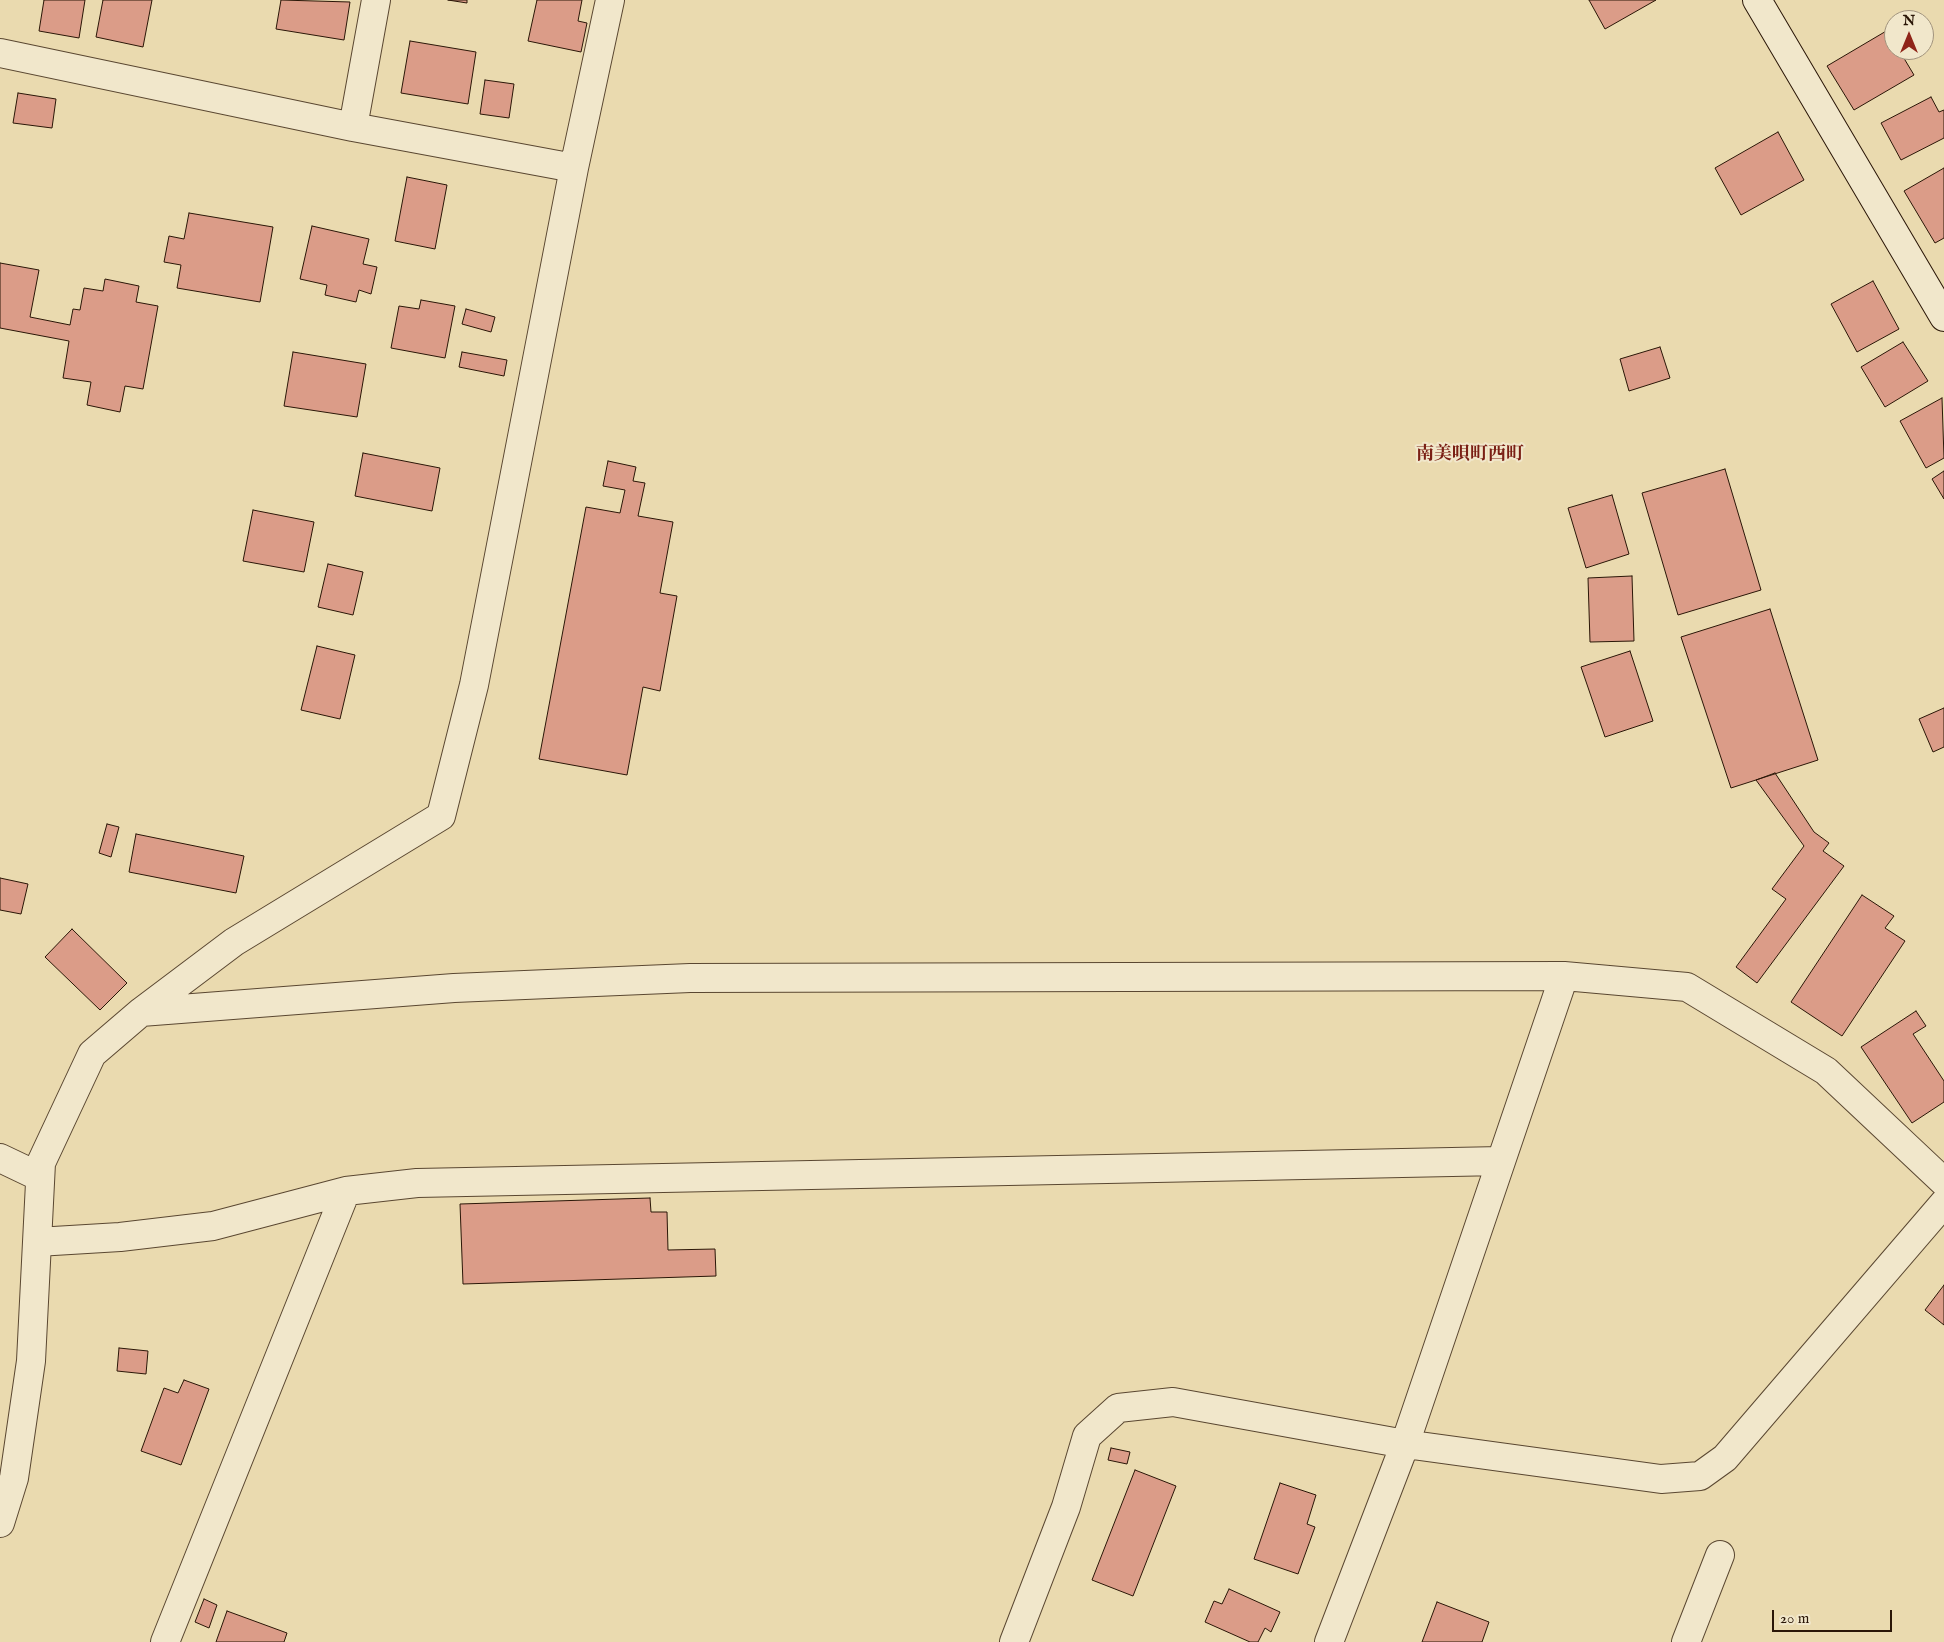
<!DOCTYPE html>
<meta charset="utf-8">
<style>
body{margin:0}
#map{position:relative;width:1944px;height:1642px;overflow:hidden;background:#eadaaf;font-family:"IM FELL English",serif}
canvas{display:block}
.north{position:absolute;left:1884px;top:10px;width:50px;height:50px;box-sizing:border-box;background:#f1e7cb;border:1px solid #a1937d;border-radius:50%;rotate:0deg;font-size:14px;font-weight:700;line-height:20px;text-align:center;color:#2a1607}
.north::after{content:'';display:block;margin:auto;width:18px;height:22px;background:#8f2418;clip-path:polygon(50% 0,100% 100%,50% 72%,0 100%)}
.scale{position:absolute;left:1772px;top:1610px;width:120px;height:22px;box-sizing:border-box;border:2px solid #2a1607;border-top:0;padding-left:6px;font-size:15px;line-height:18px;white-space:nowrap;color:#2a1607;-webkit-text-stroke:4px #f1e7cb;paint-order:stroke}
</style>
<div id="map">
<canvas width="1944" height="1642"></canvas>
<div class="north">N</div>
<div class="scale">20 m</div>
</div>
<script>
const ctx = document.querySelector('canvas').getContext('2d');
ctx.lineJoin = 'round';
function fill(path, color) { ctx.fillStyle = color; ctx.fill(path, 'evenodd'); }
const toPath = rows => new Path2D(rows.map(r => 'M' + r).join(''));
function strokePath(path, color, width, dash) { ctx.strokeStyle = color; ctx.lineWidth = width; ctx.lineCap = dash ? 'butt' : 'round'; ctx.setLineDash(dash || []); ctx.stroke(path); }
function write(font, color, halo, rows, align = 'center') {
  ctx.font = font + ' "IM FELL English","Noto Serif JP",serif'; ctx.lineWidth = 4; ctx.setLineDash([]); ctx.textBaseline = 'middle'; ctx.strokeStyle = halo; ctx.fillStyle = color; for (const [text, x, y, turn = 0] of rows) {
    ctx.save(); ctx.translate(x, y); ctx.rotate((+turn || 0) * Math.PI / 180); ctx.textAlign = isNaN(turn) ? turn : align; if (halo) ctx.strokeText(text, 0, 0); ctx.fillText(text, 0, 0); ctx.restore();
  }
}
const building = toPath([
 [44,0,85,0,79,38,39,31,44,0],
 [103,0,152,0,143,47,96,37,103,0],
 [281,0,350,2,344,40,276,29,281,0],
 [448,0,467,0,467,3,448,0],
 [537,0,582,0,578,21,587,23,581,52,528,41,537,0],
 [1589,0,1656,0,1605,29,1589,0],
 [1888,30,1894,41,1894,50,1899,50,1914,75,1854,110,1827,66,1888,30],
 [410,41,476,52,468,104,401,93,410,41],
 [485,80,514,84,509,118,480,114,485,80],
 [18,93,56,99,52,128,13,123,18,93],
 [1931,97,1939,112,1944,110,1944,138,1901,160,1881,123,1931,97],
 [1778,132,1804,180,1741,215,1715,168,1778,132],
 [1944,168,1944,238,1935,243,1904,191,1944,168],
 [407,177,447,185,435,249,395,241,407,177],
 [189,213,273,227,260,302,177,288,181,265,164,262,169,236,184,239,189,213],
 [312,226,369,239,363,264,377,267,371,294,359,290,356,302,325,295,327,285,300,279,312,226],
 [0,263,39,270,30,317,70,325,73,309,80,310,84,288,103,291,105,279,139,286,136,302,158,306,143,389,125,386,120,412,87,405,91,382,63,378,69,341,0,328,0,263],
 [1873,281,1899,329,1857,352,1831,304,1873,281],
 [421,300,455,306,445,358,391,348,399,306,419,309,421,300],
 [466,309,495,317,491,332,462,324,466,309],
 [1903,342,1928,381,1885,407,1861,367,1903,342],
 [1660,347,1670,378,1629,391,1620,359,1660,347],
 [293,352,366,364,357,417,284,406,293,352],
 [462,352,507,360,504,376,459,367,462,352],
 [1942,398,1944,458,1926,468,1900,421,1942,398],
 [363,453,440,468,432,511,355,496,363,453],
 [608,461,636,467,633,481,645,483,638,516,673,522,660,593,677,596,660,691,643,687,627,775,539,759,586,507,620,513,625,490,603,486,608,461],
 [1725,469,1761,590,1678,615,1642,493,1725,469],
 [1944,471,1944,499,1932,479,1944,471],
 [1612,495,1629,554,1586,568,1568,508,1612,495],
 [253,510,314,522,304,572,243,561,253,510],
 [328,564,363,572,353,615,318,607,328,564],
 [1632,576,1634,641,1590,642,1588,578,1632,576],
 [1770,609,1818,760,1731,788,1681,637,1770,609],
 [317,646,355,655,340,719,301,710,317,646],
 [1630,651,1653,721,1605,737,1581,667,1630,651],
 [1944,708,1944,747,1933,752,1919,719,1944,708],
 [1775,773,1814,832,1829,843,1823,851,1844,866,1757,983,1736,967,1786,899,1772,889,1804,846,1756,780,1775,773],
 [107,824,119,827,111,857,99,853,107,824],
 [136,834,244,856,236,893,129,872,136,834],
 [0,878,28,884,21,914,0,910,0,878],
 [1862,895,1894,916,1885,928,1905,941,1842,1036,1791,1002,1862,895],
 [72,929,127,983,100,1010,45,957,72,929],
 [1916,1011,1926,1026,1913,1034,1944,1081,1944,1102,1912,1123,1861,1047,1916,1011],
 [650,1198,651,1212,667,1212,668,1250,715,1249,716,1276,463,1284,460,1204,650,1198],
 [1944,1285,1944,1325,1925,1310,1944,1285],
 [119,1348,148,1351,146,1374,117,1371,119,1348],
 [184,1380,209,1389,181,1465,141,1451,164,1388,178,1393,184,1380],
 [1111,1448,1130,1452,1127,1464,1108,1460,1111,1448],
 [1135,1470,1176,1486,1133,1596,1092,1580,1135,1470],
 [1280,1483,1316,1495,1307,1524,1315,1527,1298,1574,1254,1559,1280,1483],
 [1229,1589,1280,1612,1271,1632,1265,1628,1258,1642,1250,1642,1205,1622,1214,1601,1222,1604,1229,1589],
 [204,1599,217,1605,209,1628,195,1622,204,1599],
 [1437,1602,1489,1622,1482,1642,1422,1642,1437,1602],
 [227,1611,287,1633,284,1642,216,1642,227,1611]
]);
fill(building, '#db9c88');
strokePath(building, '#2a1607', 1);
const street = toPath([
 [0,53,353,127,574,168],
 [353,127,376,0],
 [141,1012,454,988,690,978,1564,976,1687,987,1826,1071,1944,1182],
 [0,1158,40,1177],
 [37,1242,120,1237,213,1226,346,1191,417,1183,1501,1161],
 [0,1523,14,1478,31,1361,41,1163,92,1054,141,1012,234,942,441,816,474,685,574,168,610,0],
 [165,1642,346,1191],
 [1014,1642,1066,1507,1087,1436,1118,1408,1173,1402,1405,1444,1661,1479,1700,1476,1725,1458,1944,1203],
 [1329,1642,1405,1444,1564,976],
 [1686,1642,1720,1555]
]);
const secondary = toPath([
 [1757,0,1944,317]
]);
strokePath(street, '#5a4731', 30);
strokePath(secondary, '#2a1607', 30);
strokePath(street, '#f1e7cb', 28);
strokePath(secondary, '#f1e7cb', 28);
write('bold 18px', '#7a1f14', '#f1e7cb', [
 ["南美唄町西町",1470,455]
]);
</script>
